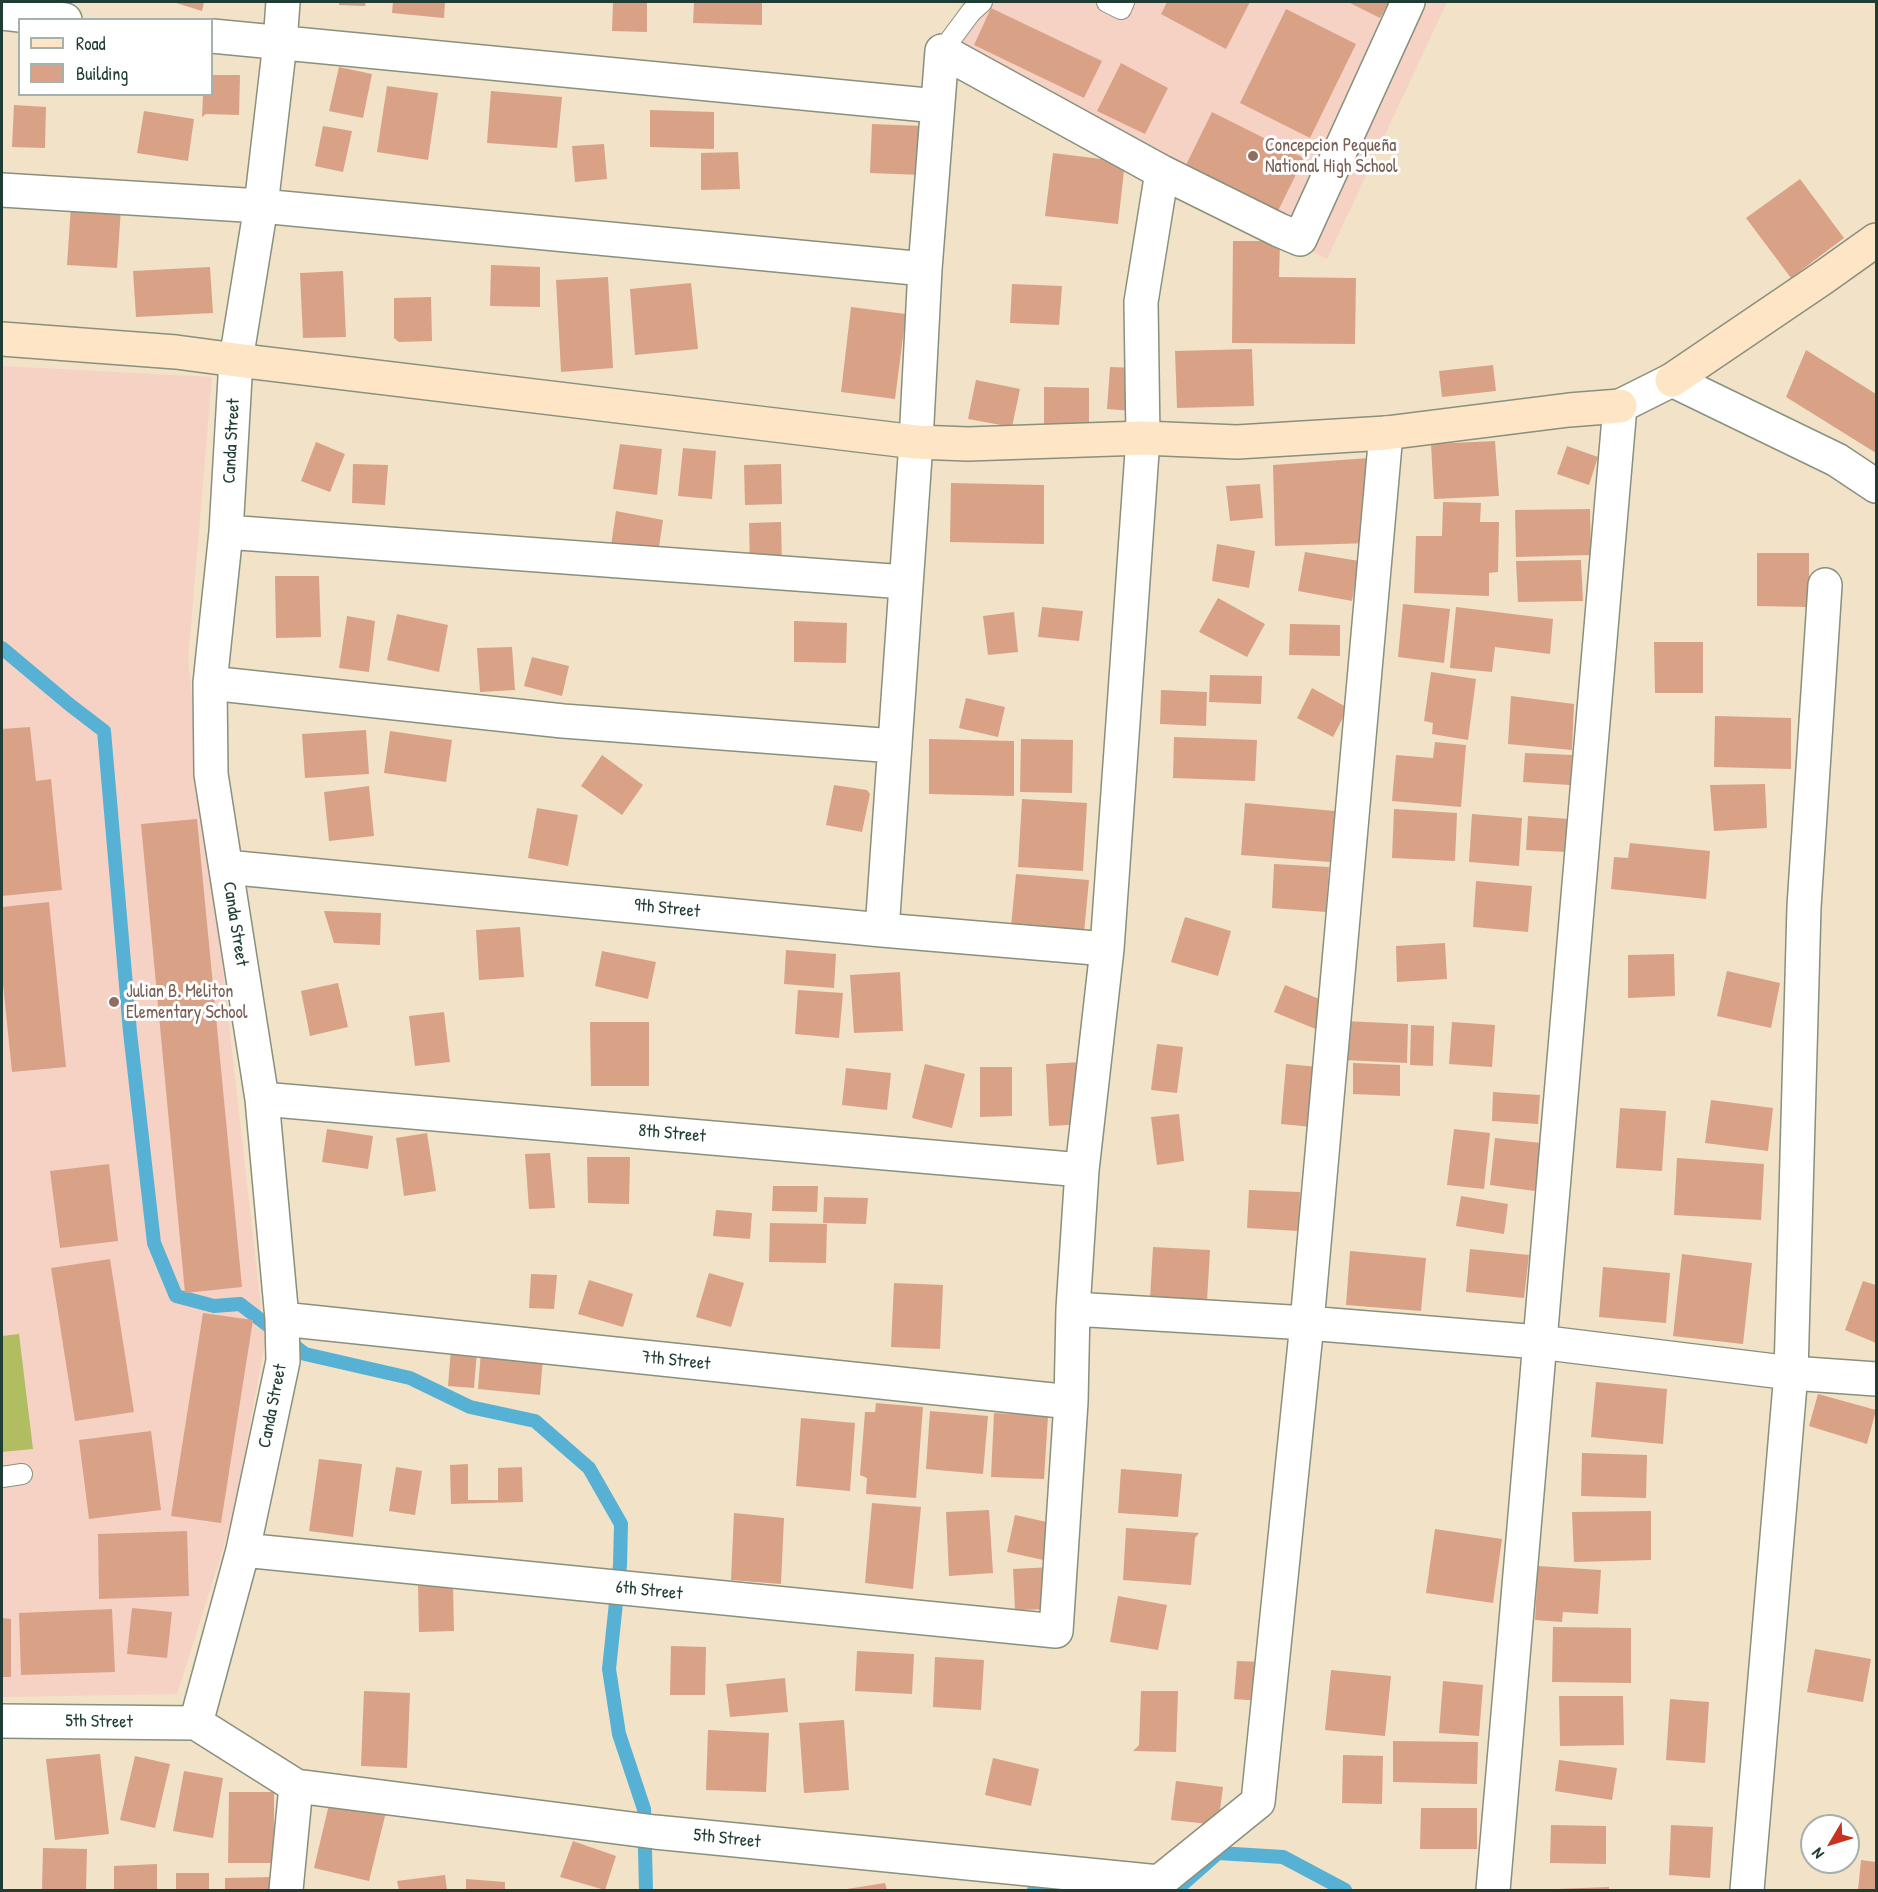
<!DOCTYPE html>
<meta charset="utf-8">
<style>
body{margin:0}
#map{position:relative;width:1878px;height:1892px;overflow:hidden;background:#f2e2c7;font-family:"Patrick Hand",sans-serif}
canvas{display:block}
.frame{position:absolute;inset:0;border:3px solid #1f3d34;pointer-events:none}
.legend{position:absolute;left:18px;top:18px;width:195px;height:78px;box-sizing:border-box;background:#fff;border:2px solid #a5b1ae;margin:0;padding:8px 10px;list-style:none;font-size:18px;color:#1f3d34}
.legend li{display:flex;align-items:center;gap:12px;height:30px}
.legend b{width:30px;border:2px solid #a5b1ae}
.north{position:absolute;left:1800px;top:1814px;width:60px;height:60px;box-sizing:border-box;background:#fff;border:2px solid #a5b1ae;border-radius:50%;rotate:232deg;font-size:16px;font-weight:700;line-height:24px;text-align:center;color:#1f3d34}
.north::after{content:'';display:block;margin:auto;width:21px;height:27px;background:#c8321e;clip-path:polygon(50% 0,100% 100%,50% 72%,0 100%)}
</style>
<div id="map">
<canvas width="1878" height="1892"></canvas>
<div class="frame"></div>
<ul class="legend">
<li><b style="height:8px;background:#fde5c5"></b>Road</li>
<li><b style="height:16px;background:#d9a287"></b>Building</li>
</ul>
<div class="north">N</div>
</div>
<script>
const ctx = document.querySelector('canvas').getContext('2d');
ctx.lineJoin = 'round';
function fill(path, color) { ctx.fillStyle = color; ctx.fill(path, 'evenodd'); }
const toPath = rows => new Path2D(rows.map(r => 'M' + r).join(''));
function strokePath(path, color, width, dash) { ctx.strokeStyle = color; ctx.lineWidth = width; ctx.lineCap = dash ? 'butt' : 'round'; ctx.setLineDash(dash || []); ctx.stroke(path); }
function write(font, color, halo, rows, align = 'center') {
  ctx.font = font + ' "Patrick Hand",sans-serif'; ctx.lineWidth = 6; ctx.setLineDash([]); ctx.textBaseline = 'middle'; ctx.strokeStyle = halo; ctx.fillStyle = color; for (const [text, x, y, turn = 0] of rows) {
    ctx.save(); ctx.translate(x, y); ctx.rotate((+turn || 0) * Math.PI / 180); ctx.textAlign = isNaN(turn) ? turn : align; if (halo) ctx.strokeText(text, 0, 0); ctx.fillText(text, 0, 0); ctx.restore();
  }
}
fill(toPath([
 [962,2,1447,2,1327,259,936,54],
 [2,366,212,377,188,660,265,1343,233,1517,177,1694,2,1697]
]), '#f6d2c5');
fill(toPath([
 [19,1334,33,1449,2,1452,2,1336]
]), '#b0be61');
strokePath(toPath([
 [2,648,70,705,104,731,130,1032,154,1243,176,1296,214,1306,240,1304,305,1354,410,1378,470,1407,535,1421,589,1468,621,1524,620,1565,609,1669,619,1734,644,1809,646,1890],
 [1034,1890,1042,1885,1057,1886],
 [1176,1890,1218,1853,1283,1857,1345,1890]
]), '#56b1d4', 14);
fill(toPath([
 [173,2,204,2,202,11],
 [339,2,366,2,365,6,339,5],
 [393,2,445,2,444,18,392,13],
 [613,2,647,2,647,32,612,31],
 [694,2,762,2,762,25,693,23],
 [1167,2,1250,2,1226,49,1161,14],
 [1348,2,1389,2,1380,18],
 [991,8,1102,61,1084,98,974,45],
 [1286,9,1356,44,1310,138,1240,103],
 [1121,63,1168,88,1145,134,1097,111],
 [339,67,372,74,363,118,329,111],
 [212,75,240,75,239,115,206,114,202,117,203,94,212,94],
 [387,86,438,93,428,160,377,152],
 [491,91,562,97,557,148,487,143],
 [14,105,46,107,45,148,12,147],
 [650,110,714,112,714,149,650,147],
 [144,111,194,119,188,161,137,153],
 [1212,112,1304,158,1278,211,1186,165],
 [872,124,923,126,921,175,870,173],
 [323,126,352,131,343,172,315,166],
 [604,144,607,179,575,182,572,146],
 [738,152,740,189,701,190,701,153],
 [1053,153,1125,162,1118,224,1045,216],
 [1800,179,1844,238,1791,278,1746,218],
 [71,205,121,208,117,268,67,265],
 [1233,241,1280,241,1279,277,1356,278,1355,344,1232,343],
 [491,265,540,267,540,307,490,306],
 [210,267,213,313,136,317,133,271],
 [343,271,346,337,303,338,300,273],
 [608,277,613,368,561,372,556,280],
 [691,283,698,349,635,355,630,289],
 [1012,284,1062,286,1059,325,1010,323],
 [431,297,432,341,399,342,394,338,394,298],
 [851,307,906,314,895,399,841,392],
 [1252,349,1254,406,1177,408,1175,351],
 [1806,350,1876,394,1876,453,1786,397],
 [1493,365,1496,391,1442,397,1439,371],
 [1110,367,1136,368,1133,411,1107,409],
 [976,380,1020,389,1012,427,968,419],
 [1044,387,1089,388,1089,430,1044,429],
 [1495,441,1499,496,1434,499,1431,444],
 [316,442,345,454,330,492,301,481],
 [620,444,662,449,657,495,613,489],
 [1567,446,1598,457,1589,485,1557,474],
 [683,448,716,451,712,499,678,496],
 [1369,458,1370,543,1275,546,1273,465],
 [353,464,388,465,385,505,352,503],
 [781,464,782,504,745,505,744,465],
 [951,483,1044,485,1044,544,950,542],
 [1260,484,1263,518,1230,521,1226,486],
 [1443,502,1481,503,1480,522,1499,522,1498,572,1489,573,1489,596,1414,593,1416,536,1442,536],
 [1590,509,1591,555,1516,557,1515,510],
 [616,511,663,520,658,554,611,546],
 [781,522,782,565,750,566,749,523],
 [1217,544,1255,551,1249,588,1212,581],
 [1305,552,1359,561,1352,601,1298,591],
 [1757,553,1809,553,1809,607,1757,606],
 [1581,560,1583,601,1518,602,1516,561],
 [275,576,319,576,321,637,276,638],
 [1218,598,1265,624,1247,657,1199,632],
 [1403,604,1450,609,1444,663,1398,657],
 [1042,607,1083,611,1079,641,1038,637],
 [1456,607,1553,619,1550,654,1495,647,1492,672,1450,668],
 [1014,612,1018,652,988,655,983,616],
 [397,614,448,625,439,672,387,660],
 [347,616,375,621,369,672,339,668],
 [794,621,847,623,846,663,794,662],
 [1290,624,1340,625,1340,656,1289,655],
 [1654,642,1703,642,1703,693,1655,693],
 [512,647,515,690,480,692,477,648],
 [532,657,569,666,562,696,524,686],
 [1431,672,1476,679,1468,740,1432,734,1433,723,1424,721],
 [1210,675,1262,676,1261,704,1209,702],
 [1312,688,1348,708,1333,737,1297,718],
 [1161,690,1207,692,1206,726,1160,724],
 [1511,696,1574,704,1572,750,1508,744],
 [966,698,1005,707,998,737,959,728],
 [1715,716,1791,718,1791,769,1714,767],
 [30,727,36,781,51,779,62,890,2,896,2,729],
 [366,730,369,774,305,778,302,734],
 [390,731,452,740,446,782,384,773],
 [1174,737,1257,740,1255,781,1173,778],
 [929,739,1014,741,1014,796,929,794],
 [1021,739,1073,740,1072,793,1020,792],
 [1435,742,1466,745,1461,807,1392,801,1396,755,1433,758],
 [1525,753,1572,755,1570,785,1523,782],
 [602,755,643,785,622,815,581,786],
 [1765,784,1767,828,1714,831,1710,785],
 [834,785,867,790,870,794,862,832,826,825],
 [369,786,374,836,329,841,324,792],
 [1022,799,1087,803,1083,871,1018,867],
 [1245,803,1335,811,1330,862,1241,855],
 [537,808,578,815,568,866,528,858],
 [1394,809,1457,813,1455,861,1392,858],
 [1472,814,1522,818,1519,866,1469,862],
 [1528,816,1570,819,1567,852,1526,850],
 [197,819,242,1287,185,1293,141,824],
 [1630,843,1710,851,1706,899,1611,889,1614,857,1628,858],
 [1274,864,1329,867,1326,912,1272,908],
 [1016,874,1089,880,1084,933,1011,927],
 [1476,881,1532,886,1528,932,1473,927],
 [49,902,66,1067,12,1072,2,974,2,907],
 [324,911,381,913,380,945,334,943],
 [1185,917,1231,931,1218,976,1171,962],
 [520,927,524,977,479,980,476,930],
 [1445,943,1447,979,1397,982,1396,946],
 [786,950,836,954,834,988,784,984],
 [602,951,656,962,648,999,595,986],
 [1674,954,1675,996,1628,998,1628,955],
 [1727,971,1780,983,1771,1028,1717,1016],
 [900,972,903,1031,854,1033,850,975],
 [338,983,348,1027,310,1036,301,991],
 [1285,985,1329,1003,1318,1030,1274,1012],
 [798,990,843,993,839,1038,795,1034],
 [444,1012,450,1062,415,1066,409,1016],
 [1345,1021,1408,1024,1407,1063,1344,1060],
 [590,1022,649,1022,649,1086,591,1086],
 [1452,1022,1495,1025,1492,1067,1449,1064],
 [1411,1025,1434,1026,1433,1066,1410,1065],
 [1157,1044,1183,1047,1177,1093,1151,1090],
 [1082,1062,1086,1124,1049,1126,1046,1064],
 [1353,1063,1400,1065,1400,1096,1353,1094],
 [925,1064,965,1074,952,1128,912,1118],
 [1286,1064,1329,1068,1323,1128,1281,1124],
 [980,1067,1012,1067,1012,1116,980,1117],
 [846,1068,891,1073,887,1110,842,1105],
 [1493,1092,1540,1095,1538,1124,1492,1121],
 [1711,1100,1773,1108,1768,1151,1705,1143],
 [1620,1108,1666,1111,1662,1171,1616,1168],
 [1179,1114,1184,1161,1157,1165,1151,1117],
 [327,1129,373,1136,368,1169,322,1162],
 [1454,1129,1490,1133,1484,1189,1447,1185],
 [427,1133,436,1191,404,1196,396,1138],
 [1495,1138,1541,1143,1535,1191,1490,1185],
 [550,1153,555,1208,529,1209,525,1154],
 [587,1157,630,1157,629,1204,588,1203],
 [1677,1158,1764,1164,1761,1220,1674,1215],
 [109,1164,118,1241,60,1248,50,1171],
 [773,1186,818,1186,817,1212,772,1211],
 [1249,1190,1300,1192,1299,1231,1247,1228],
 [1461,1196,1508,1204,1504,1234,1456,1226],
 [824,1197,868,1198,866,1224,823,1223],
 [716,1210,752,1213,750,1239,713,1236],
 [770,1223,827,1224,826,1263,769,1262],
 [1153,1247,1210,1250,1207,1301,1150,1299],
 [1470,1249,1529,1255,1524,1298,1466,1292],
 [1350,1251,1426,1258,1421,1311,1346,1305],
 [1682,1254,1752,1263,1743,1344,1673,1336],
 [110,1259,134,1412,75,1421,51,1268],
 [1603,1267,1670,1273,1666,1323,1599,1317],
 [709,1273,744,1283,731,1327,696,1317],
 [531,1274,557,1275,554,1309,529,1308],
 [589,1280,633,1294,623,1327,578,1314],
 [1863,1281,1876,1285,1876,1343,1845,1330],
 [894,1283,943,1285,940,1349,891,1347],
 [203,1313,253,1320,221,1523,171,1516],
 [451,1349,477,1351,474,1388,448,1386],
 [481,1351,543,1357,540,1395,478,1389],
 [1596,1382,1667,1389,1663,1444,1591,1437],
 [1818,1394,1876,1410,1867,1444,1809,1426],
 [876,1403,923,1407,916,1498,866,1494,867,1478,860,1475,865,1412,875,1412],
 [930,1411,988,1416,983,1474,926,1469],
 [994,1413,1048,1416,1044,1479,991,1477],
 [801,1418,855,1423,850,1491,796,1486],
 [151,1431,161,1510,89,1519,79,1440],
 [1582,1453,1647,1455,1646,1498,1581,1496],
 [319,1459,362,1464,353,1537,309,1531],
 [468,1464,468,1500,498,1500,498,1468,522,1467,523,1502,451,1504,450,1465],
 [396,1467,422,1471,415,1515,389,1511],
 [1121,1469,1182,1474,1178,1517,1118,1513],
 [872,1503,921,1507,913,1589,865,1583],
 [989,1510,993,1573,949,1576,946,1512],
 [1651,1511,1651,1560,1574,1562,1572,1512],
 [734,1513,784,1518,781,1584,731,1580],
 [1015,1515,1056,1524,1048,1561,1007,1552],
 [1126,1528,1199,1533,1195,1538,1191,1585,1123,1580],
 [1435,1529,1502,1539,1493,1603,1426,1593],
 [187,1531,189,1596,99,1599,98,1534],
 [1538,1566,1601,1570,1598,1614,1563,1612,1562,1622,1535,1620],
 [1053,1567,1054,1609,1015,1610,1013,1569],
 [418,1586,453,1586,454,1631,419,1632],
 [1118,1596,1167,1605,1158,1650,1110,1642],
 [132,1608,172,1612,167,1658,127,1654],
 [112,1609,115,1672,21,1675,19,1613],
 [2,1618,11,1619,11,1677,2,1677],
 [1553,1627,1631,1628,1631,1683,1552,1682],
 [671,1646,706,1647,705,1695,670,1695],
 [1815,1649,1871,1659,1863,1702,1807,1692],
 [857,1651,914,1654,912,1694,855,1691],
 [935,1657,984,1660,981,1710,933,1707],
 [1237,1661,1265,1662,1261,1701,1234,1699],
 [1331,1670,1391,1676,1385,1736,1325,1730],
 [785,1678,788,1712,730,1717,726,1684],
 [1443,1681,1483,1685,1479,1736,1439,1733],
 [364,1691,410,1693,407,1768,361,1766],
 [1141,1691,1178,1691,1176,1752,1133,1751,1139,1745],
 [1559,1696,1623,1696,1624,1745,1560,1746],
 [1670,1699,1709,1702,1705,1763,1666,1760],
 [844,1720,849,1790,804,1793,799,1723],
 [708,1730,769,1733,766,1792,706,1790],
 [1393,1741,1478,1742,1477,1784,1393,1782],
 [100,1754,109,1834,55,1840,46,1759],
 [1343,1755,1383,1756,1382,1804,1342,1803],
 [135,1756,170,1764,155,1828,120,1820],
 [993,1758,1039,1769,1031,1806,985,1795],
 [1559,1760,1617,1768,1612,1800,1555,1791],
 [184,1771,223,1778,213,1838,173,1831],
 [1176,1781,1223,1787,1218,1825,1171,1820],
 [229,1792,274,1792,274,1863,228,1863],
 [330,1800,386,1812,369,1881,314,1868],
 [1421,1808,1477,1808,1477,1849,1420,1849],
 [1551,1825,1606,1826,1606,1864,1550,1863],
 [1671,1825,1713,1827,1710,1878,1669,1875],
 [573,1841,616,1856,605,1890,560,1877],
 [43,1848,87,1849,86,1890,42,1890],
 [1861,1860,1876,1862,1876,1890,1858,1890],
 [157,1864,157,1890,114,1890,114,1866],
 [176,1873,209,1873,209,1890,176,1890],
 [445,1875,447,1890,399,1890,397,1881],
 [272,1877,273,1890,225,1890,225,1878],
 [466,1879,505,1882,505,1890,466,1890],
 [885,1883,887,1890,847,1890,847,1889],
 [1609,1887,1609,1890,1557,1890,1557,1889]
]), '#d9a287');
const lane = toPath([
 [1107,2,1121,9,1124,2],
 [942,51,971,12,982,2],
 [2,1477,22,1474]
]);
const street = toPath([
 [283,2,280,43,261,206,236,360,226,532,210,683,211,774,262,1099,282,1319,283,1361,243,1550,196,1723,296,1786,286,1890],
 [2,13,65,20],
 [212,36,937,106],
 [2,190,261,206,925,269],
 [226,532,905,582],
 [210,683,563,721,895,746],
 [226,867,882,930,1107,949],
 [882,930,916,442,925,269,942,51,1162,172,1279,230,1300,239,1408,2],
 [262,1099,1082,1170],
 [1073,1309,1307,1323,1539,1342,1791,1373,1876,1379],
 [282,1319,1071,1402],
 [243,1550,1056,1631,1071,1402,1073,1309,1082,1170,1107,949,1143,438,1141,302,1162,172],
 [2,1721,196,1723],
 [296,1786,655,1832,1159,1882,1258,1802,1307,1323,1386,433],
 [1493,1890,1620,406,1672,380,1837,460,1876,486],
 [1747,1890,1791,1373,1804,907,1825,585]
]);
const secondary = toPath([
 [2,339,176,352,236,360,916,442,968,444,1143,438,1237,442,1386,433,1569,410,1620,406],
 [1672,380,1824,277,1876,240]
]);
strokePath(lane, '#88907e', 22);
strokePath(street, '#88907e', 36);
strokePath(secondary, '#88907e', 36);
strokePath(lane, '#fff', 20);
strokePath(street, '#fff', 33);
strokePath(secondary, '#fde5c5', 33);
for (const [x, y, r, color] of [
 [1253,156,6,"#8d6e63"],
 [114,1002,6,"#8d6e63"]
]) { const dot = new Path2D(); dot.arc(x, y, r, 0, 2 * Math.PI); ctx.fillStyle = color; ctx.fill(dot); strokePath(dot, '#fff', 2); }
write('18px', '#785e54', '#fff', [
 ["Concepcion Pequeña",1265,146],
 ["National High School",1265,167],
 ["Julian B. Meliton",126,992],
 ["Elementary School",126,1013]
], 'left');
write('18px', '#1f3d34', '#fff', [
 ["Canda Street",232,441,-87],
 ["9th Street",667,909,6],
 ["Canda Street",235,924,81],
 ["8th Street",672,1134,5],
 ["7th Street",676,1361,6],
 ["Canda Street",273,1406,-79],
 ["6th Street",649,1591,6],
 ["5th Street",99,1722,1],
 ["5th Street",727,1839,6]
]);
</script>
